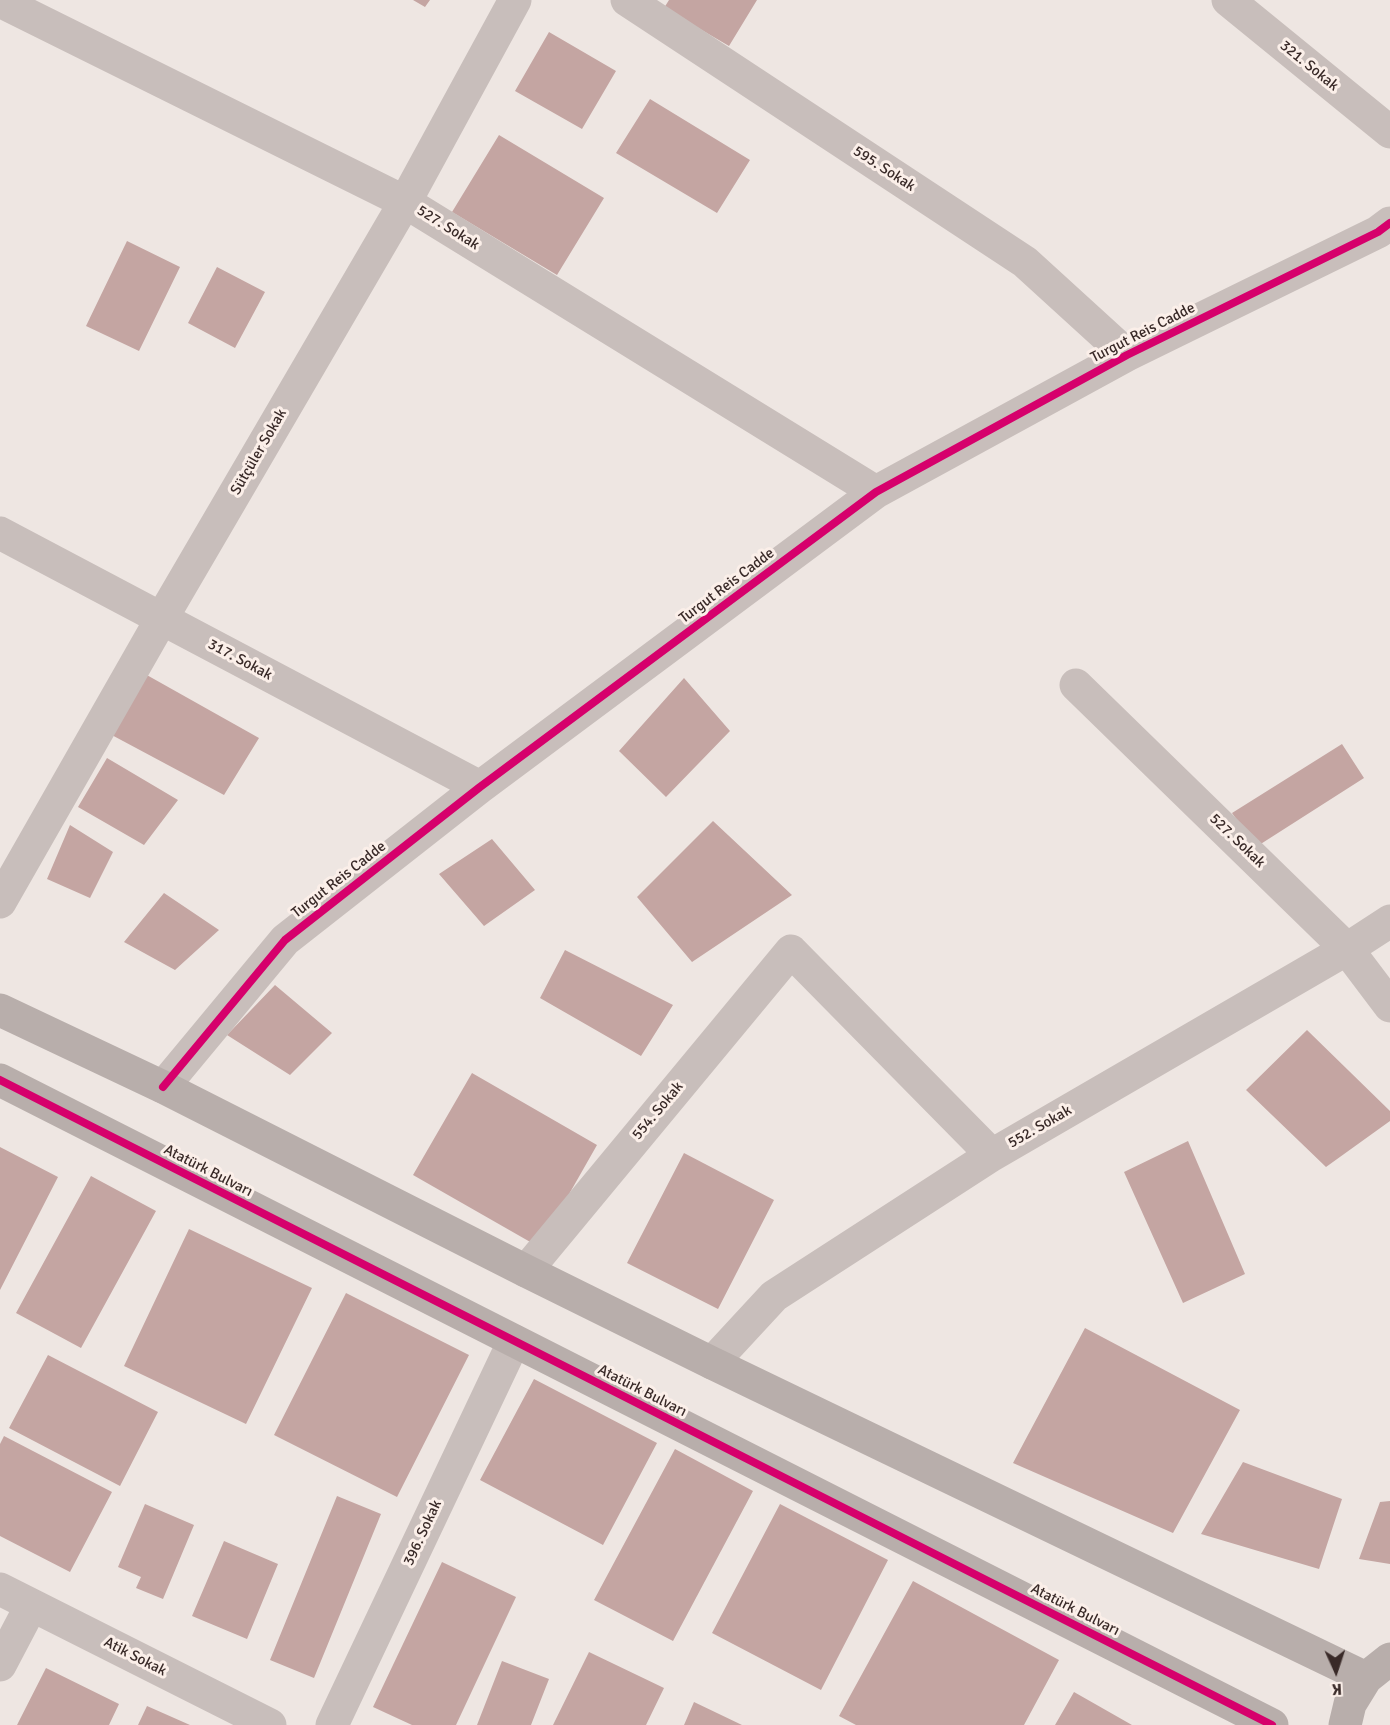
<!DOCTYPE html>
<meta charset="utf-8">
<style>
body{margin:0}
#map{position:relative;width:1390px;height:1725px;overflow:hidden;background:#eee6e2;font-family:Signika,sans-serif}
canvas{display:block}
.north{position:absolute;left:1306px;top:1641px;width:60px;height:60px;-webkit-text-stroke:4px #fbefe9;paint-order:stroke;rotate:177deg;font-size:16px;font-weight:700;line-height:24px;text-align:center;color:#392a28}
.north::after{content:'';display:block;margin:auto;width:21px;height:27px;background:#392a28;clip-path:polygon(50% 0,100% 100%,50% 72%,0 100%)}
</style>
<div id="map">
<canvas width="1390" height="1725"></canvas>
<div class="north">K</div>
</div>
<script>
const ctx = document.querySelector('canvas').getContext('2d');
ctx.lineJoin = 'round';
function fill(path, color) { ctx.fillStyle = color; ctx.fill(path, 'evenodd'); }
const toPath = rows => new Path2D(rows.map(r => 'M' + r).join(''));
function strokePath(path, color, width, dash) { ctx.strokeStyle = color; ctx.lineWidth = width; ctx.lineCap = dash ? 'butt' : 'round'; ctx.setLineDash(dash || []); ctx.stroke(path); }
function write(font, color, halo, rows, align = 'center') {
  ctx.font = font + ' Signika,sans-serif'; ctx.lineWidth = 6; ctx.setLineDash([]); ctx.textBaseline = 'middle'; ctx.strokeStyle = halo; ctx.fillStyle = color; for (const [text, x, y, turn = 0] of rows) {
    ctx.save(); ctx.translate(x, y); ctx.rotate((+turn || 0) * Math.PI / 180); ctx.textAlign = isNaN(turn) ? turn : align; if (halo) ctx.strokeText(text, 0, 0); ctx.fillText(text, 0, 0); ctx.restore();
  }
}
fill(toPath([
 [413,0,430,0,425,7],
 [669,0,757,0,729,46,664,8],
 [549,32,616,71,582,129,515,91],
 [650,99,750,160,717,213,616,153],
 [499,135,604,198,557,275,452,212],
 [127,241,180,267,139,351,86,326],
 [217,267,265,292,235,348,188,323],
 [145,674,259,738,224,795,108,733],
 [684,678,730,731,666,797,619,751],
 [1342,744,1364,778,1256,847,1232,813],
 [107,758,178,800,144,845,78,807],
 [713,821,792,895,692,962,637,897],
 [70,825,113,852,90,898,47,879],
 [492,839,535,890,484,926,439,874],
 [164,893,219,930,175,970,124,942],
 [565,950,673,1005,641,1056,540,998],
 [275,985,332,1033,290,1075,227,1035],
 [1307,1030,1390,1111,1390,1121,1326,1167,1246,1090],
 [472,1073,597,1145,539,1247,413,1175],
 [1188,1141,1245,1274,1183,1303,1124,1172],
 [0,1147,58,1177,0,1290],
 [684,1153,774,1200,718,1309,627,1263],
 [91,1176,156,1211,81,1348,16,1313],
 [189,1229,312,1288,246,1424,124,1366],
 [346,1293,469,1355,397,1497,274,1435],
 [1085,1328,1240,1410,1173,1533,1013,1463],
 [48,1355,158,1412,120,1486,9,1428],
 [534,1379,657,1443,603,1545,480,1480],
 [4,1436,112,1492,70,1572,0,1536,0,1444],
 [675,1449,753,1491,673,1641,594,1600],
 [1243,1462,1342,1499,1319,1569,1201,1534],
 [337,1496,381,1514,314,1678,270,1660],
 [1390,1501,1390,1564,1359,1559,1380,1502],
 [145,1504,194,1525,163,1599,136,1588,141,1577,118,1567],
 [780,1504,888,1560,821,1690,712,1633],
 [224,1541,278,1564,247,1639,192,1616],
 [442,1562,516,1597,456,1725,412,1725,373,1707],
 [913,1581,1059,1660,1024,1725,856,1725,839,1716],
 [589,1652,664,1688,646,1725,553,1725],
 [502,1661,549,1679,531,1725,477,1725],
 [46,1668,119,1704,109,1725,17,1725],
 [1074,1692,1132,1725,1055,1725],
 [694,1702,742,1725,684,1725],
 [147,1706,190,1725,138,1725]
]), '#c4a5a2');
strokePath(toPath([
 [627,0,1025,262,1127,355],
 [1228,0,1390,132],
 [0,1,405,202,876,492],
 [0,533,480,787],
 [1076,685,1347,949,1390,1006],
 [0,902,162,618,405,202,515,0],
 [163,1087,285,940,480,787,876,492,1127,355,1378,232,1390,223],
 [526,1271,791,951,992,1155],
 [712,1363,774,1296,992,1155,1347,949,1390,921],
 [0,1589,270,1725],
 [0,1665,31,1606],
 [332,1725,514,1341]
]), '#c8bebb', 33);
strokePath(toPath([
 [0,1010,163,1087,526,1271,712,1363,1366,1678],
 [0,1080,1272,1725],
 [1345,1725,1350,1704,1366,1678,1390,1659]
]), '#b8aeab', 33);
strokePath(toPath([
 [0,1080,1272,1725],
 [163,1087,285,940,480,787,876,492,1127,355,1378,232,1390,223]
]), '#d6006c', 8);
write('15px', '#392a28', '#fbefe9', [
 ["321. Sokak",1309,66,39],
 ["595. Sokak",884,169,33],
 ["527. Sokak",448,228,32],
 ["Turgut Reis Cadde",1143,333,-27],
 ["Sütçüler Sokak",259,452,-60],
 ["Turgut Reis Cadde",727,586,-37],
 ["317. Sokak",240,660,28],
 ["527. Sokak",1237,841,44],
 ["Turgut Reis Cadde",339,880,-38],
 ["554. Sokak",658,1111,-50],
 ["552. Sokak",1040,1127,-30],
 ["Atatürk Bulvarı",208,1171,27],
 ["Atatürk Bulvarı",642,1391,27],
 ["396. Sokak",423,1533,-65],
 ["Atatürk Bulvarı",1075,1610,27],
 ["Atik Sokak",135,1657,27]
]);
</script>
